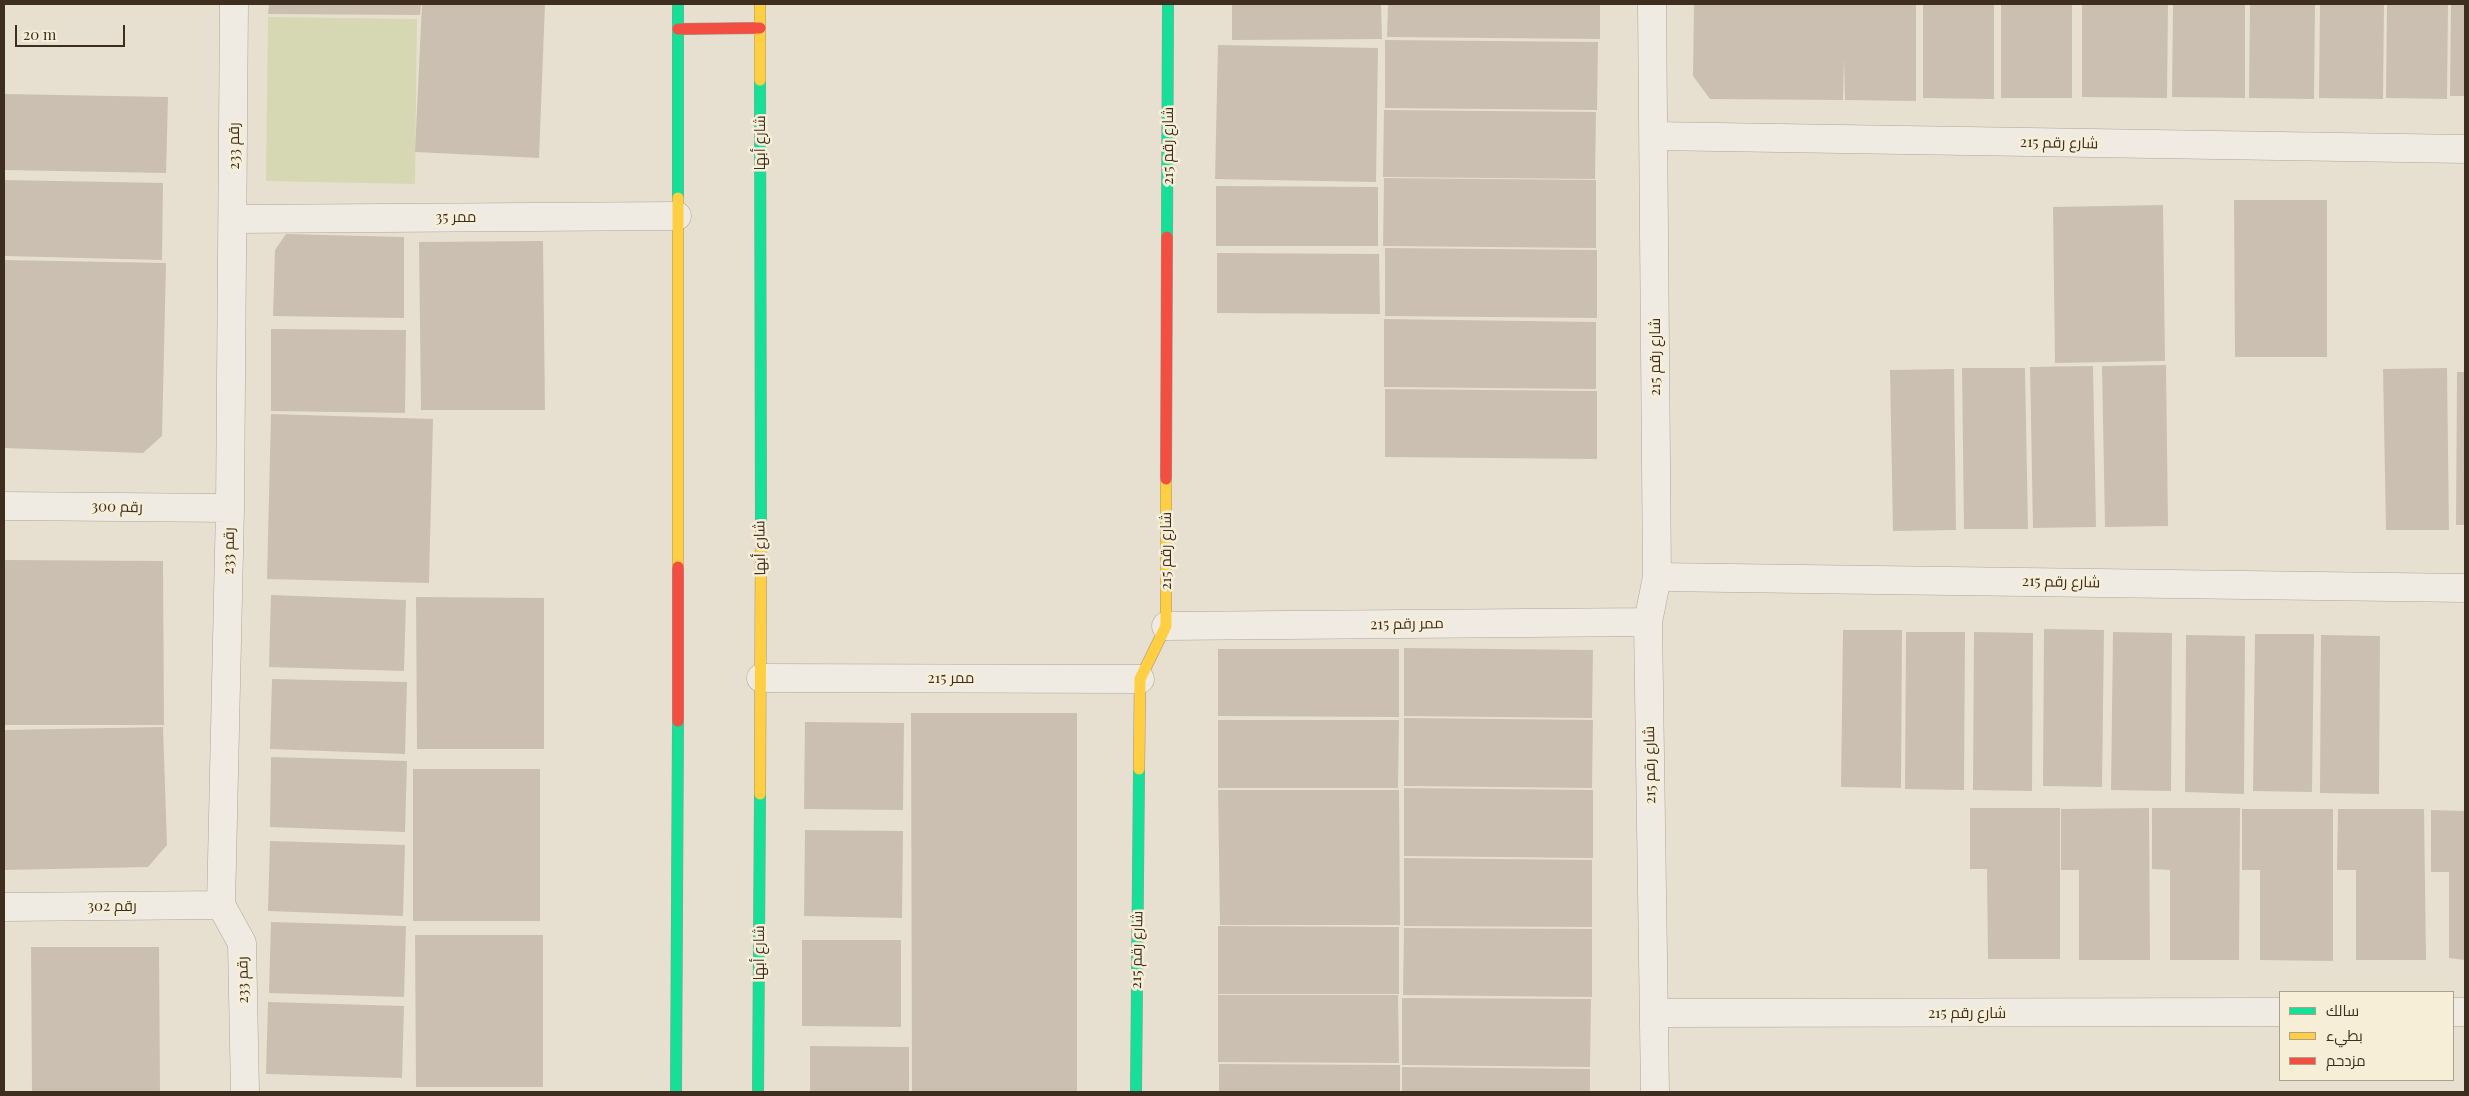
<!DOCTYPE html>
<meta charset="utf-8">
<style>
body{margin:0}
#map{position:relative;width:2469px;height:1096px;overflow:hidden;background:#e7e0d1;font-family:"Playfair Display",Cairo,serif}
canvas{display:block}
.frame{position:absolute;inset:0;border:5px solid #3d2e20;pointer-events:none}
.legend{position:absolute;left:2279px;top:991px;width:175px;height:90px;box-sizing:border-box;background:#f7eed8;border:1px solid #ada18e;margin:0;padding:6px 9px;list-style:none;font-size:15px;color:#3d2e20}
.legend li{display:flex;align-items:center;gap:10px;height:25px}
.legend b{width:25px;border:1px solid #ada18e}
.scale{position:absolute;left:15px;top:25px;width:110px;height:22px;box-sizing:border-box;border:2px solid #3d2e20;border-top:0;padding-left:6px;font-size:15px;line-height:18px;white-space:nowrap;color:#3d2e20;-webkit-text-stroke:4px #f7eed8;paint-order:stroke}
</style>
<div id="map">
<canvas width="2469" height="1096"></canvas>
<div class="frame"></div>
<ul class="legend">
<li><b style="height:6px;background:#16e098"></b>سالك</li>
<li><b style="height:6px;background:#ffcf43"></b>بطيء</li>
<li><b style="height:6px;background:#f24e42"></b>مزدحم</li>
</ul>
<div class="scale">20 m</div>
</div>
<script>
const ctx = document.querySelector('canvas').getContext('2d');
ctx.lineJoin = 'round';
function fill(path, color) { ctx.fillStyle = color; ctx.fill(path, 'evenodd'); }
const toPath = rows => new Path2D(rows.map(r => 'M' + r).join(''));
function strokePath(path, color, width, dash) { ctx.strokeStyle = color; ctx.lineWidth = width; ctx.lineCap = dash ? 'butt' : 'round'; ctx.setLineDash(dash || []); ctx.stroke(path); }
function write(font, color, halo, rows, align = 'center') {
  ctx.font = font + ' "Playfair Display",Cairo,serif'; ctx.lineWidth = 5; ctx.setLineDash([]); ctx.textBaseline = 'middle'; ctx.strokeStyle = halo; ctx.fillStyle = color; for (const [text, x, y, turn = 0] of rows) {
    ctx.save(); ctx.translate(x, y); ctx.rotate((+turn || 0) * Math.PI / 180); ctx.textAlign = isNaN(turn) ? turn : align; if (halo) ctx.strokeText(text, 0, 0); ctx.fillText(text, 0, 0); ctx.restore();
  }
}
fill(toPath([
 [268,17,417,19,415,184,266,181]
]), '#d6d7b3');
fill(toPath([
 [269,4,421,4,420,15,268,14],
 [422,4,545,4,539,158,415,152],
 [1232,4,1381,4,1382,39,1232,40],
 [1388,4,1600,4,1600,39,1387,37],
 [1694,4,1916,4,1916,101,1845,100,1844,59,1843,100,1710,99,1693,76],
 [1923,4,1994,4,1994,99,1923,98],
 [2001,4,2072,4,2072,98,2001,98],
 [2082,4,2168,4,2167,98,2082,97],
 [2173,4,2245,4,2245,98,2172,97],
 [2250,4,2315,4,2314,99,2249,98],
 [2320,4,2384,4,2383,99,2319,98],
 [2387,4,2448,4,2447,99,2386,98],
 [2451,4,2465,4,2465,96,2450,96],
 [1385,40,1598,42,1597,110,1385,108],
 [1218,45,1378,48,1376,182,1215,179],
 [4,94,168,97,166,173,4,170],
 [1384,110,1596,112,1595,179,1383,177],
 [1384,178,1596,180,1596,248,1383,246],
 [4,180,163,183,162,260,4,256],
 [1216,186,1378,187,1378,246,1216,246],
 [2234,200,2327,200,2327,357,2235,357],
 [2163,205,2165,361,2055,363,2053,207],
 [286,234,404,237,404,318,273,316,275,250],
 [543,241,545,410,421,410,419,242],
 [1385,248,1597,250,1597,318,1385,316],
 [1217,253,1379,254,1380,314,1217,313],
 [4,260,166,263,162,436,143,453,4,448],
 [1384,319,1596,322,1596,389,1384,387],
 [271,329,406,330,405,413,271,411],
 [2166,365,2168,526,2105,527,2102,366],
 [2093,366,2096,527,2033,528,2030,367],
 [1962,368,2025,368,2028,529,1964,529],
 [2447,368,2449,530,2386,530,2383,369],
 [1954,369,1956,530,1893,531,1890,370],
 [2457,372,2465,372,2465,525,2456,525],
 [1385,389,1597,391,1597,459,1385,457],
 [271,414,433,419,429,583,267,579],
 [4,560,163,561,164,725,4,725],
 [271,595,406,600,404,671,269,667],
 [416,597,544,598,544,749,417,749],
 [2044,629,2104,630,2102,787,2043,786],
 [1843,630,1902,630,1901,788,1841,787],
 [1906,632,1965,632,1964,790,1905,789],
 [1974,632,2033,633,2032,791,1973,790],
 [2113,632,2172,633,2171,791,2111,790],
 [2255,634,2314,634,2312,792,2253,791],
 [2186,635,2245,636,2244,794,2185,792],
 [2321,635,2380,636,2379,794,2320,793],
 [1404,648,1593,650,1592,718,1404,716],
 [1218,649,1399,649,1399,717,1218,716],
 [272,679,407,682,405,754,270,749],
 [911,713,1077,713,1077,1092,912,1092],
 [1404,718,1593,720,1592,788,1404,786],
 [1218,720,1399,720,1398,788,1218,788],
 [805,722,904,723,903,810,804,809],
 [163,727,167,845,148,867,4,870,4,730],
 [271,757,407,761,405,832,270,827],
 [413,769,540,769,540,921,413,921],
 [1404,788,1593,790,1593,858,1404,856],
 [1218,790,1399,790,1400,925,1220,925],
 [1970,808,2060,808,2060,959,1988,959,1987,869,1970,869],
 [2149,808,2150,960,2079,960,2079,870,2061,870,2061,809],
 [2152,808,2240,808,2239,960,2170,960,2170,870,2152,869],
 [2242,809,2333,809,2333,961,2260,960,2260,870,2242,870],
 [2338,809,2424,809,2426,960,2356,960,2356,870,2337,870],
 [2431,810,2465,811,2465,960,2449,958,2449,872,2431,872],
 [805,830,903,831,902,918,804,916],
 [270,841,405,845,403,916,268,911],
 [1404,858,1592,860,1592,927,1404,926],
 [271,922,406,926,404,997,269,993],
 [1218,926,1399,927,1399,994,1218,994],
 [1404,928,1592,929,1592,997,1403,995],
 [415,935,543,935,543,1087,416,1087],
 [802,940,901,940,901,1027,802,1026],
 [31,947,159,947,160,1092,32,1092],
 [1218,995,1398,995,1399,1063,1218,1062],
 [1402,998,1591,999,1590,1067,1402,1065],
 [268,1002,404,1006,402,1078,266,1074],
 [810,1046,909,1047,909,1092,810,1092],
 [1219,1064,1400,1065,1400,1092,1219,1092],
 [1402,1067,1590,1069,1590,1092,1402,1092]
]), '#cbbfb2');
const street = toPath([
 [234,4,230,508,221,905,242,943,245,1092],
 [1652,4,1657,577,1648,622,1655,1092],
 [1654,136,2465,149],
 [234,219,677,216],
 [4,506,230,508],
 [1657,577,2465,588],
 [1166,626,1648,622],
 [761,678,1140,679],
 [4,907,221,905],
 [2453,1012,2465,1012],
 [1654,1013,2280,1012]
]);
const fast = toPath([
 [678,4,678,198],
 [760,80,761,528],
 [1167,237,1168,4],
 [676,1092,678,721],
 [758,1092,760,794],
 [1136,1092,1139,769]
]);
const slow = toPath([
 [760,4,760,80],
 [678,198,678,567],
 [1139,769,1140,679,1166,626,1166,479],
 [760,794,761,528]
]);
const jam = toPath([
 [678,29,760,28],
 [1166,479,1167,237],
 [678,721,678,567]
]);
strokePath(street, '#ada599', 29);
strokePath(fast, '#9c958a', 12);
strokePath(slow, '#9c958a', 12);
strokePath(jam, '#9c958a', 12);
strokePath(street, '#efebe3', 28);
strokePath(fast, '#16e098', 11);
strokePath(slow, '#ffcf43', 11);
strokePath(jam, '#f24e42', 11);
write('15px', '#3d2e20', '#f7eed8', [
 ["شارع أبها",760,143,-90],
 ["شارع رقم 215",2059,143,1],
 ["رقم 233",234,146,-90],
 ["شارع رقم 215",1168,146,-90],
 ["ممر 35",456,217],
 ["شارع رقم 215",1655,357,-90],
 ["رقم 300",117,507,1],
 ["شارع أبها",760,548,-91],
 ["رقم 233",229,551,-89],
 ["شارع رقم 215",1166,551,-90],
 ["شارع رقم 215",2061,582,1],
 ["ممر رقم 215",1407,624,-1],
 ["ممر 215",951,678],
 ["شارع رقم 215",1650,765,-91],
 ["رقم 302",112,906],
 ["شارع رقم 215",1137,950,-89],
 ["شارع أبها",759,953,-90],
 ["رقم 233",243,980,-91],
 ["شارع رقم 215",1967,1013]
]);
</script>
